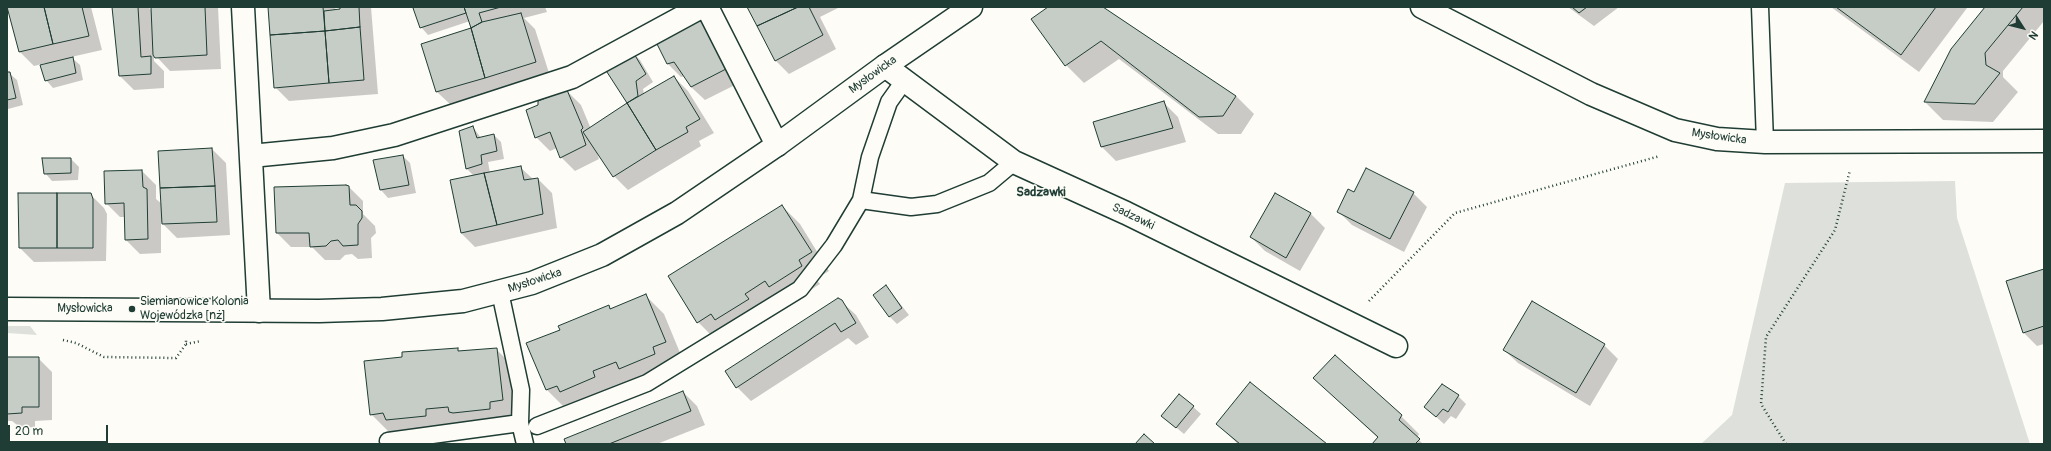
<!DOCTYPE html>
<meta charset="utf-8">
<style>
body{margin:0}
#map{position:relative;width:2051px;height:451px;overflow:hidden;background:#fdfcf7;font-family:Pangolin,sans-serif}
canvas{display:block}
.frame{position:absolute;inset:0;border:8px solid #1f3d34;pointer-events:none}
.north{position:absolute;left:2003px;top:8px;width:40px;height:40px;-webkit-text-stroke:3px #fdfcf7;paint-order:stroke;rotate:126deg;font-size:11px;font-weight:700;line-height:16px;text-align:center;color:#1f3d34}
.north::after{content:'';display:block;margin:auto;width:14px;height:18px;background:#1f3d34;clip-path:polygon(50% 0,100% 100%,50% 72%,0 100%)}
.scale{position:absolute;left:8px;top:425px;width:100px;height:18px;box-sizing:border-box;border:2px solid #1f3d34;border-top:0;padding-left:5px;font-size:12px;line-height:14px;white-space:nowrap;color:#1f3d34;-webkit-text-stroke:3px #fdfcf7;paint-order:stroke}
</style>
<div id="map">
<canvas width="2051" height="451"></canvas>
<div class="frame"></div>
<div class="north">N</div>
<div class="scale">20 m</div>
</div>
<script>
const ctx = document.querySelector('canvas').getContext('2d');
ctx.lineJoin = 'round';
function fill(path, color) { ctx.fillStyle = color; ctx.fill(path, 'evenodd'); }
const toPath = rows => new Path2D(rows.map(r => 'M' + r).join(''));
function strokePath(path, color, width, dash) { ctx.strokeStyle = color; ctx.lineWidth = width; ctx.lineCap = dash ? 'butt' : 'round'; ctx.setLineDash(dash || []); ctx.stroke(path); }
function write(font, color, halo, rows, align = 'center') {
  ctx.font = font + ' Pangolin,sans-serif'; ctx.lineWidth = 3; ctx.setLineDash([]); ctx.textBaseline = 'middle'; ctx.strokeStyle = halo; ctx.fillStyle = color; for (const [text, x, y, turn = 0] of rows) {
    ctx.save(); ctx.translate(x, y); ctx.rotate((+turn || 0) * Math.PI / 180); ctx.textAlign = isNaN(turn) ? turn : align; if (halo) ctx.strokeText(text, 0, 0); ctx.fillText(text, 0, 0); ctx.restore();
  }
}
fill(toPath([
 [1955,181,1957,218,2030,444,1701,444,1732,415,1785,183],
 [7,326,30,326,37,335,7,333]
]), '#dde0db');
fill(toPath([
 [8,7,91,7,102,50,71,57,80,65,83,80,53,88,46,80,46,63,34,66,20,52],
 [113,7,148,7,152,11,152,7,218,7,221,69,170,71,154,54,154,61,164,71,164,88,134,90,120,76],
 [269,7,335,7,336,11,341,10,341,7,371,7,378,94,289,101,275,87],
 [418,7,545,7,547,12,524,18,535,29,550,76,451,105,437,92,472,28,470,21,428,35,421,27],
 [748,7,840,7,820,17,836,49,789,74,775,60],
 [1050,7,1101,7,1236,96,1254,114,1241,134,1218,134,1119,59,1084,83,1066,65],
 [1568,7,1619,7,1594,26],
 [1831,7,1965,7,1967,8,1919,72],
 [1986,7,2044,7,2044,21,2003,71,2003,77,2018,92,1993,122,1943,120,1925,102,1952,50],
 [701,22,739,83,705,100,691,87,685,76,681,77,667,63],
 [633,53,640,60,653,82,643,89,644,94,674,77,688,91,714,133,699,141,701,146,628,190,614,176,597,153,599,159,575,171,561,157,557,148,550,151,536,137,567,91,581,105,591,129,629,104,607,69],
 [7,73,9,73,17,80,23,105,8,109],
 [1164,103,1178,117,1186,142,1116,161,1102,147,1094,122],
 [473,127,481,138,494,135,501,142,504,159,488,162,490,173,520,167,534,180,538,179,552,193,557,228,475,247,461,233,474,176,466,168],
 [212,149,226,163,230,235,177,238,161,222,161,253,140,254,126,240,126,217,120,217,106,203,106,172,142,171,156,185,156,199,162,204,159,152],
 [403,156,410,163,416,193,388,198,381,190,374,161],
 [43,159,71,159,79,167,78,180,52,181,45,173],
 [349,187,363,201,363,214,375,226,376,233,371,238,372,258,358,259,352,254,345,255,340,260,325,260,312,247,291,247,277,233,275,188],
 [1413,193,1427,207,1404,252,1352,225,1338,211,1354,194],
 [90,194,104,208,107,214,106,261,34,262,20,248],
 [1275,194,1311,214,1325,228,1300,271,1265,251,1251,237],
 [782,206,800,224,829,271,816,279,820,284,788,304,716,340,698,322],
 [2044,270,2044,344,2037,346,2023,332],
 [886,286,909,315,897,324,889,316],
 [646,296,664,314,683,360,565,408,547,390,561,330,609,307,612,309],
 [841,301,856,315,869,337,856,345,848,338,751,401,737,387,726,371],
 [1604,345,1618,359,1590,406,1518,363,1504,350],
 [457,349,460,352,496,349,514,367,521,418,405,437,399,431,389,432,371,414,403,358],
 [7,358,38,358,52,372,52,420,35,421,35,427,21,428,12,421,7,421],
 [1314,378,1401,416,1419,434,1417,438,1423,444,1372,444,1378,438],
 [683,392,697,406,705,425,657,444,567,444],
 [1180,395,1201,414,1184,434,1162,416],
 [1458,396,1466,404,1456,419,1451,416,1444,424,1433,414],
 [1217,424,1326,444,1238,444]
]), '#0003');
const building = toPath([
 [7,7,44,7,53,44,19,52,7,7],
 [44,7,82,7,89,36,53,44,44,7],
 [112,7,138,7,141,57,151,56,151,74,119,76,112,7],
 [151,7,205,7,207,55,155,58,153,55,151,7],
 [268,7,323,7,325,31,270,35,268,7],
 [340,7,359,7,360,27,325,31,324,11,340,9,340,7],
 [416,7,464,7,466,13,420,28,413,8,416,7],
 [464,7,501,7,479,13,482,22,471,28,464,7],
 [747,7,798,7,757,26,747,7],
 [798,7,809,7,823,35,775,61,757,26,798,7],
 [1048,7,1103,7,1236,96,1223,116,1199,117,1101,41,1065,66,1031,19,1048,7],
 [1572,7,1587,7,1579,13,1572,7],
 [1836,7,1936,7,1901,55,1836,7],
 [1985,7,2023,7,1985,53,1986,65,2000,73,1975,104,1924,102,1951,49,1985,7],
 [521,13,536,62,485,78,471,28,482,22,521,13],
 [702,21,726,69,691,87,674,62,667,64,655,40,689,22,702,21],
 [360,27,364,80,329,83,325,31,360,27],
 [471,28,485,78,436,92,421,44,471,28],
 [325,31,329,83,274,88,270,35,325,31],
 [633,52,646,74,636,81,638,96,627,103,605,69,633,52],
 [73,57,76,73,45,81,40,65,73,57],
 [7,72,10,72,16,98,7,100,7,72],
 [674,76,700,119,686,127,688,132,656,150,627,103,674,76],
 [567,90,583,128,581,130,586,145,560,158,550,132,535,138,526,110,538,105,538,101,567,90],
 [1164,101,1173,128,1101,147,1093,122,1164,101],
 [627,103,656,150,613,177,583,132,627,103],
 [473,126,477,138,494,134,497,151,481,155,482,164,466,169,459,131,473,126],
 [212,148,215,186,160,188,158,151,212,148],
 [403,155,409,185,380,190,373,160,403,155],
 [42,158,71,158,71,173,44,174,42,158],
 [521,166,524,180,538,178,543,214,497,225,484,173,521,166],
 [1366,168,1414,192,1390,239,1337,212,1348,189,1354,192,1366,168],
 [142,170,143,187,147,189,148,239,125,240,124,203,105,204,104,171,142,170],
 [484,173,497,225,461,233,450,180,484,173],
 [346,185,349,186,350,205,356,205,362,211,362,218,358,224,358,245,343,246,338,240,331,241,326,246,310,247,309,233,276,233,274,187,346,185],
 [215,186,217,222,162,224,160,188,215,186],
 [18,193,57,193,57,248,19,248,18,193],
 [57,193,91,193,93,199,93,248,57,248,57,193],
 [1275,193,1311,213,1286,258,1250,237,1275,193],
 [782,205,812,252,799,260,802,266,769,287,765,281,745,294,749,299,715,320,711,314,697,323,668,276,782,205],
 [2044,269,2044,326,2023,333,2006,281,2044,269],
 [886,285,902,308,889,317,873,295,886,285],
 [646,294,666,342,653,347,655,354,619,369,616,362,593,371,595,377,560,392,557,386,546,390,526,343,560,330,558,326,609,305,610,309,646,294],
 [838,298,842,300,856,323,841,332,835,323,736,388,725,371,838,298],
 [1532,301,1605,344,1576,393,1503,350,1532,301],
 [458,348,458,351,497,348,503,400,490,402,490,409,453,413,449,412,448,407,426,409,426,416,386,420,383,413,370,415,364,361,402,357,402,352,458,348],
 [1335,355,1402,415,1399,420,1420,439,1415,444,1372,444,1378,437,1313,378,1335,355],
 [7,357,39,357,39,407,22,407,22,413,7,414,7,357],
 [1250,382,1327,444,1240,444,1216,424,1250,382],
 [1442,384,1459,395,1448,412,1443,409,1436,417,1424,407,1442,384],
 [683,391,691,411,609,444,566,444,564,439,683,391],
 [1179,394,1194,406,1176,428,1161,416,1179,394],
 [1144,434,1155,444,1135,444,1144,434]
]);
fill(building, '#c6cdc7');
strokePath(building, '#1f3d34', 1);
const lane = toPath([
 [1760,7,1765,142],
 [861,200,911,207,937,204,989,183,1014,162],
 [500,292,521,390,520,423,525,444],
 [537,426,647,383,800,289,834,245,861,200,870,157,889,102,904,81],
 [388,441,520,423]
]);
const street = toPath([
 [243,7,259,311],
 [707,7,777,145],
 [885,66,1014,162,1126,213,1396,346],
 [251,156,333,148,394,135,572,77,701,7]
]);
const secondary = toPath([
 [1422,7,1591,94,1675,130,1717,139,1765,142,2044,141],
 [7,309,319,311,382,309,463,301,532,283,602,255,677,213,777,145,885,66,971,7]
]);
strokePath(lane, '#1f3d34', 19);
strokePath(street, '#1f3d34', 25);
strokePath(secondary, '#1f3d34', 25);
strokePath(toPath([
 [1369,301,1455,213,1660,156],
 [63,340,76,343,104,357,176,358,186,344,186,338],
 [186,344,201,341],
 [1786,444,1761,404,1766,337,1835,230,1850,170]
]), '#1f3d34', 2.5, [1, 3]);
strokePath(lane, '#fdfcf7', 16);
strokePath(street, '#fdfcf7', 22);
strokePath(secondary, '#fdfcf7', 22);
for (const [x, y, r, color] of [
 [132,309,4,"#1f3d34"]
]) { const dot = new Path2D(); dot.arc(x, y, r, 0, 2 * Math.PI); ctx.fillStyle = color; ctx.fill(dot); strokePath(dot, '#fdfcf7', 1.5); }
write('12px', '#1f3d34', '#fdfcf7', [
 ["Mysłowicka",873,75,-36],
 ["Mysłowicka",1719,137,8],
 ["Sadzawki",1133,217,26],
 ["Mysłowicka",535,281,-18],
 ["Mysłowicka",85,309]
]);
write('12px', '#1f3d34', '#fdfcf7', [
 ["Siemianowice Kolonia",140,302],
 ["Wojewódzka [nż]",140,316]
], 'left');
write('bold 13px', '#1f3d34', '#fdfcf7', [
 ["Sadzawki",1041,193]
]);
</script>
